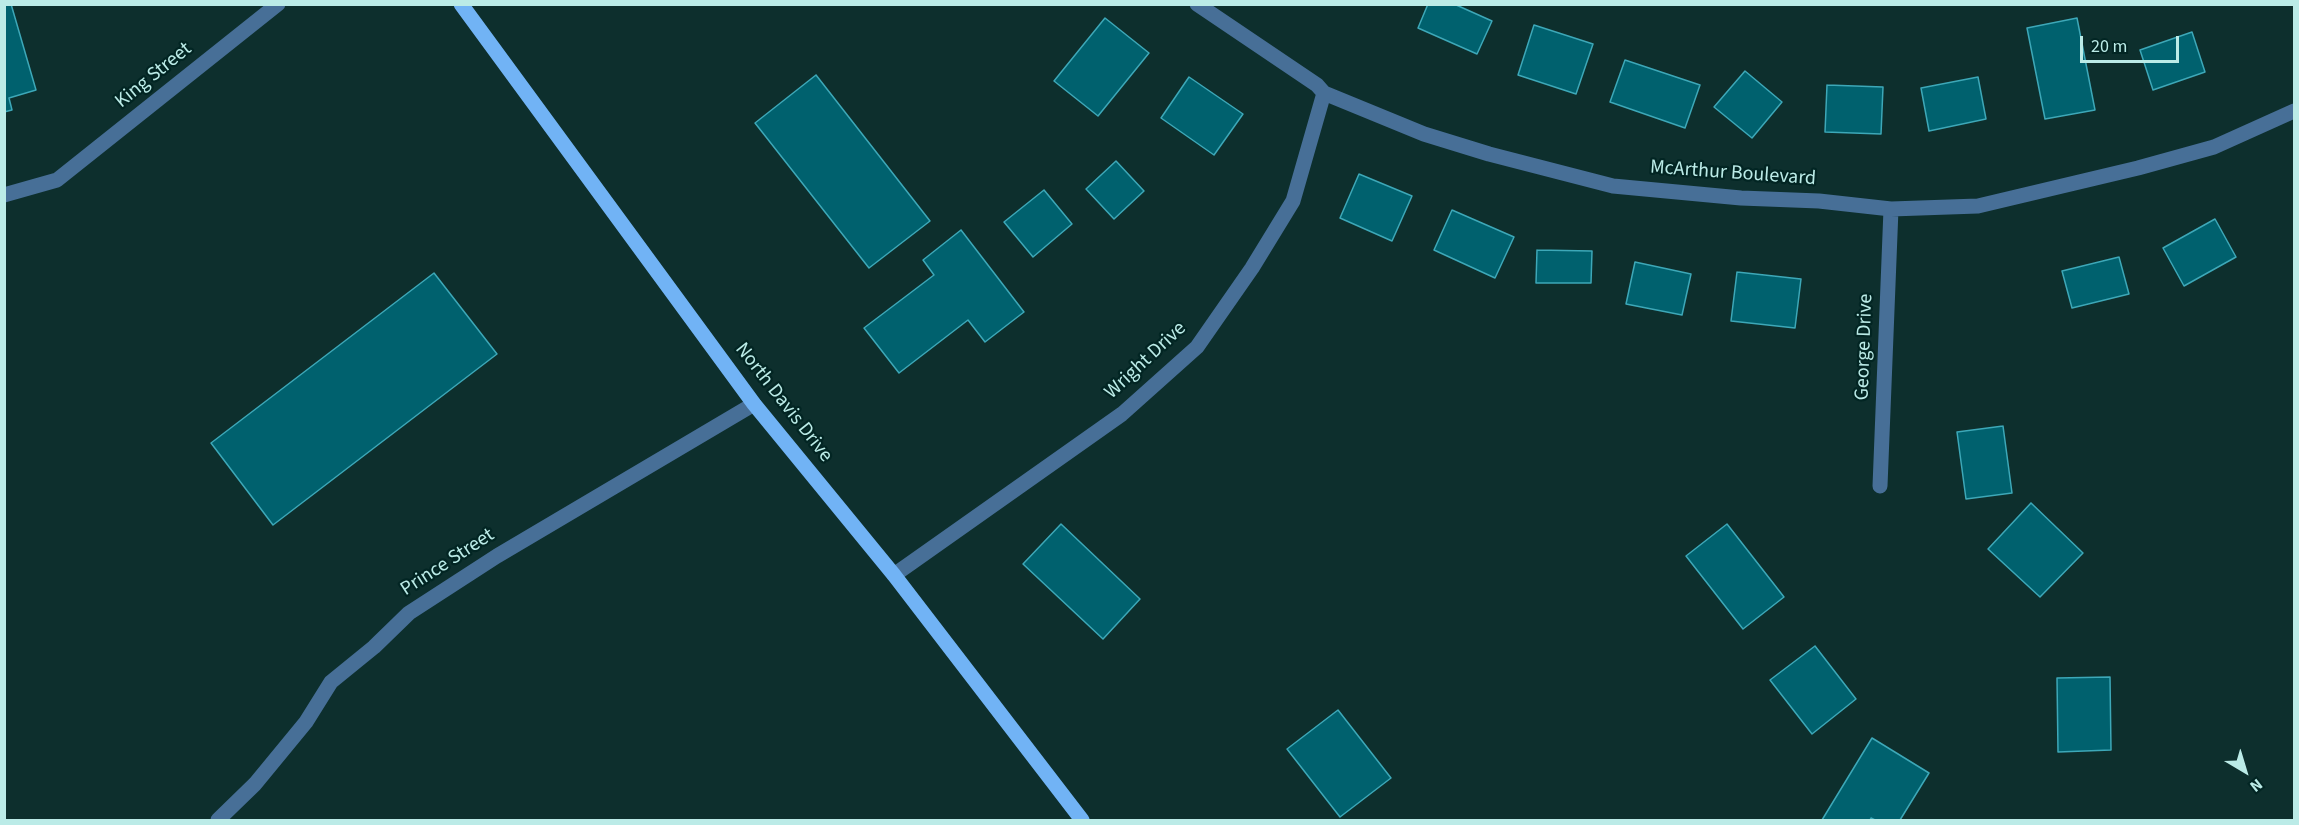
<!DOCTYPE html>
<style>
body{margin:0}
#map{position:relative;width:2299px;height:825px;overflow:hidden;background:#0d2f2d;font-family:"Source Sans 3",sans-serif}
canvas{display:block}
.frame{position:absolute;inset:0;border:6px solid #bbebe7;pointer-events:none}
.north{position:absolute;left:2215px;top:741px;width:60px;height:60px;-webkit-text-stroke:4px #022523;paint-order:stroke;rotate:142deg;font-size:16px;font-weight:700;line-height:24px;text-align:center;color:#bbebe7}
.north::after{content:'';display:block;margin:auto;width:21px;height:27px;background:#bbebe7;clip-path:polygon(50% 0,100% 100%,50% 72%,0 100%)}
.scale{position:absolute;left:2080px;top:36px;width:99px;height:27px;box-sizing:border-box;border:3px solid #bbebe7;border-top:0;padding-left:8px;font-size:18px;line-height:21px;white-space:nowrap;color:#bbebe7;-webkit-text-stroke:4px #022523;paint-order:stroke}
</style>
<div id="map">
<canvas width="2299" height="825"></canvas>
<div class="frame"></div>
<div class="north">N</div>
<div class="scale">20 m</div>
</div>
<script>
const ctx = document.querySelector('canvas').getContext('2d');
ctx.lineJoin = 'round';
function fill(path, color) { ctx.fillStyle = color; ctx.fill(path, 'evenodd'); }
const toPath = rows => new Path2D(rows.map(r => 'M' + r).join(''));
function strokePath(path, color, width, dash) { ctx.strokeStyle = color; ctx.lineWidth = width; ctx.lineCap = dash ? 'butt' : 'round'; ctx.setLineDash(dash || []); ctx.stroke(path); }
function write(font, color, halo, rows, align = 'center') {
  ctx.font = font + ' "Source Sans 3",sans-serif'; ctx.lineWidth = 4.5; ctx.setLineDash([]); ctx.textBaseline = 'middle'; ctx.strokeStyle = halo; ctx.fillStyle = color; for (const [text, x, y, turn = 0] of rows) {
    ctx.save(); ctx.translate(x, y); ctx.rotate((+turn || 0) * Math.PI / 180); ctx.textAlign = isNaN(turn) ? turn : align; if (halo) ctx.strokeText(text, 0, 0); ctx.fillText(text, 0, 0); ctx.restore();
  }
}
const building = toPath([
 [4,4,11,4,36,90,9,98,12,110,4,112,4,4],
 [1428,4,1454,4,1492,21,1477,54,1418,28,1428,4],
 [1105,18,1149,53,1098,116,1054,81,1105,18],
 [2077,18,2095,110,2045,119,2027,28,2077,18],
 [1534,25,1593,44,1576,94,1518,75,1534,25],
 [2192,32,2205,72,2153,90,2140,50,2192,32],
 [1625,60,1700,85,1685,128,1610,102,1625,60],
 [1745,71,1782,102,1752,138,1714,107,1745,71],
 [816,75,930,221,869,268,755,123,816,75],
 [1189,77,1243,114,1214,155,1161,118,1189,77],
 [1978,77,1986,119,1929,131,1921,88,1978,77],
 [1827,85,1883,87,1881,134,1825,132,1827,85],
 [1116,161,1144,191,1114,219,1086,189,1116,161],
 [1359,174,1412,196,1392,241,1340,218,1359,174],
 [1044,190,1072,224,1033,257,1004,222,1044,190],
 [1452,210,1514,237,1495,278,1434,250,1452,210],
 [2215,219,2236,257,2184,286,2163,248,2215,219],
 [961,230,1024,312,985,342,968,320,899,373,864,328,934,275,923,260,961,230],
 [1537,250,1592,251,1591,283,1536,283,1537,250],
 [2119,257,2129,294,2072,308,2062,271,2119,257],
 [1635,262,1691,274,1682,315,1626,304,1635,262],
 [1737,272,1801,279,1795,328,1731,321,1737,272],
 [434,273,497,354,273,525,211,443,434,273],
 [2003,426,2012,493,1966,499,1957,432,2003,426],
 [2031,503,2083,553,2040,597,1988,549,2031,503],
 [1061,524,1140,599,1103,639,1023,564,1061,524],
 [1727,524,1784,597,1743,629,1686,556,1727,524],
 [1815,646,1856,699,1812,734,1770,680,1815,646],
 [2110,677,2111,750,2058,752,2057,678,2110,677],
 [1338,710,1391,778,1340,817,1287,749,1338,710],
 [1872,738,1929,773,1900,820,1875,820,1871,818,1870,820,1822,820,1872,738]
]);
fill(building, '#00616e');
strokePath(building, '#3da8b8', 1.5);
strokePath(toPath([
 [1197,4,1317,85,1324,93,1424,134,1489,154,1613,186,1741,198,1819,201,1891,209,1978,206,2138,168,2214,147,2294,111],
 [4,195,57,180,278,4],
 [1880,486,1891,209],
 [894,575,1122,414,1197,347,1252,268,1293,201,1324,93],
 [218,820,255,784,306,722,331,682,374,647,409,613,497,556,754,404]
]), '#476f97', 15);
strokePath(toPath([
 [461,4,754,404,894,575,1082,820]
]), '#71b3f5', 15);
write('20px', '#bbebe7', '#022523', [
 ["King Street",154,76,-39],
 ["McArthur Boulevard",1733,174,4],
 ["George Drive",1865,347,-88],
 ["Wright Drive",1146,361,-43],
 ["North Davis Drive",783,403,52],
 ["Prince Street",448,563,-33]
]);
</script>
